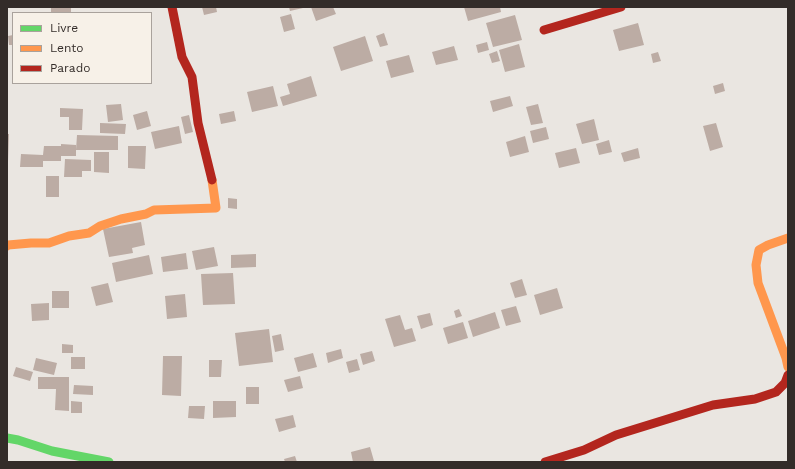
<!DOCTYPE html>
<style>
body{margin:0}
#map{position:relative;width:795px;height:469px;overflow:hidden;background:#eae6e1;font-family:"Work Sans",sans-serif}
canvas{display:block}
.frame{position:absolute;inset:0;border:8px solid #332c29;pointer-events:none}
.legend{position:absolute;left:12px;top:12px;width:140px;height:72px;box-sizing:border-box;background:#f7f1e8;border:1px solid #a9a29c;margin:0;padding:5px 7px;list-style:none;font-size:12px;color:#332c29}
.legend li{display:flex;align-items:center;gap:8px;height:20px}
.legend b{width:20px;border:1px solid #a9a29c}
</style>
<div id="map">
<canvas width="795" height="469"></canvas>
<div class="frame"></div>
<ul class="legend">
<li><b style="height:5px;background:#63d668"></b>Livre</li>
<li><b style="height:5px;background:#ff974d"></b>Lento</li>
<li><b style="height:5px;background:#b3261e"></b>Parado</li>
</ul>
</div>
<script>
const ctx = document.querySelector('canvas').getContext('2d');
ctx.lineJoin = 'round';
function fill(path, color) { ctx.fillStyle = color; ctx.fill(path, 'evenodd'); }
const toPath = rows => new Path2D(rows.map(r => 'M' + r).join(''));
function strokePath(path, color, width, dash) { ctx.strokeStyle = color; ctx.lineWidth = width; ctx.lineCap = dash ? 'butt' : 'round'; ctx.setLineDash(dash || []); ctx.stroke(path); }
fill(toPath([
 [51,7,71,7,71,13,51,13],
 [202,7,216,7,217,12,204,15],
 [289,7,302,7,303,8,290,11],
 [311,7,333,7,336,14,316,21],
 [464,7,500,7,501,12,468,21],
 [291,14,295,29,284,32,280,17],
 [515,15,522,40,493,47,486,23],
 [638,23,644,45,619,51,613,30],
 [384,33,388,45,380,47,376,36],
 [13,35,13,45,9,45,8,36],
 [365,36,373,61,341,71,333,47],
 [487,42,489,50,478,53,476,45],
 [519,44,525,67,505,72,499,50],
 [454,46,458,60,436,65,432,52],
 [497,51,500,61,492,63,489,54],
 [658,52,661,61,653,63,651,54],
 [409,55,414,72,391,78,386,61],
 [311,76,317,96,283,106,280,97,290,94,287,84],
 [723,83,725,91,715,94,713,86],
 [273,86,278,106,252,112,247,92],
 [510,96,513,106,493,112,490,101],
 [121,104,123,120,108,122,106,105],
 [538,104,543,123,531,125,526,107],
 [60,108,83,109,82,130,69,130,69,117,60,117],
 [147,111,151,126,137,130,133,115],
 [234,111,236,121,221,124,219,114],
 [189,115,193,132,185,134,181,117],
 [594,119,599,140,582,144,576,124],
 [100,123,126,124,125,134,100,133],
 [716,123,723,147,710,151,703,126],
 [179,126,182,143,155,149,151,132],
 [546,127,549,139,533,143,530,131],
 [7,134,9,134,8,162,7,162],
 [77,135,118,136,118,150,76,150],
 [525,136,529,152,510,157,506,142],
 [609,140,612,152,599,155,596,144],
 [61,144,76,145,76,156,61,156,61,161,43,161,43,167,20,167,21,154,43,155,44,146,61,146],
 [128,146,146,146,145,169,128,168],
 [576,148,580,163,559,168,555,153],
 [638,148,640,158,624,162,621,153],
 [94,152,109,152,109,173,94,172],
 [65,159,91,160,91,171,82,171,82,177,64,177],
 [46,176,59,176,59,197,46,197],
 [228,198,237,199,237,209,228,208],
 [141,222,145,245,132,248,133,253,109,257,103,229],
 [214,247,218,266,196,270,192,251],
 [186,253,188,269,163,272,161,257],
 [256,254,256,267,231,268,231,255],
 [149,255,153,274,116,282,112,263],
 [233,273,235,304,203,305,201,274],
 [522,279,527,295,515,298,510,283],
 [108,283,113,302,96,306,91,287],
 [557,288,563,308,540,315,534,295],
 [52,291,69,291,69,308,52,308],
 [185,294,187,317,167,319,165,296],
 [49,303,49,320,32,321,31,304],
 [516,306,521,322,506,326,501,310],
 [459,309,462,316,456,318,454,311],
 [495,312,500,328,473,337,468,321],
 [430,313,433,325,421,329,417,316],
 [400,315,405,330,412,328,416,341,394,347,385,319],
 [463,322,468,338,448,344,443,328],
 [269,329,273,362,239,366,235,333],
 [281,334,284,350,275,352,272,336],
 [62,344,73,345,73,353,62,353],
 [341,349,343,358,328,363,326,353],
 [372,351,375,361,363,365,360,354],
 [313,353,317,367,298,372,294,358],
 [163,356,182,356,181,396,162,395],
 [71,357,85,357,85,369,71,369],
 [36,358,57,363,54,375,33,370],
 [357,359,360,370,349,373,346,362],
 [209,360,222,360,221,377,209,377],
 [16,367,33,372,30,381,13,376],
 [300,376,303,388,288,392,284,380],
 [38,377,69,377,69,411,55,410,56,389,38,389],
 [74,385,93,386,93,395,73,394],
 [246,387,259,387,259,404,246,404],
 [71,401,82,402,82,413,71,413],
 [213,401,236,401,236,417,213,418],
 [189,406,205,406,204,419,188,418],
 [293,415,296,427,279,432,275,419],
 [370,447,374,461,353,462,351,452],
 [295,456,297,462,285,462,284,459]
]), '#bcaca4');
strokePath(toPath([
 [7,438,18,440,52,451,109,462]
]), '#63d668', 9);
strokePath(toPath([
 [788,238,768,245,759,250,756,265,758,283,786,358,788,367],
 [7,246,8,245,31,243,49,243,69,236,89,233,100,226,121,219,146,214,154,210,216,208,212,180]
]), '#ff974d', 9);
strokePath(toPath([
 [172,7,182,57,192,77,198,123,212,180],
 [544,30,621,7],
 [545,462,584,450,616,435,713,405,755,399,776,392,785,383,788,375]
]), '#b3261e', 9);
</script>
